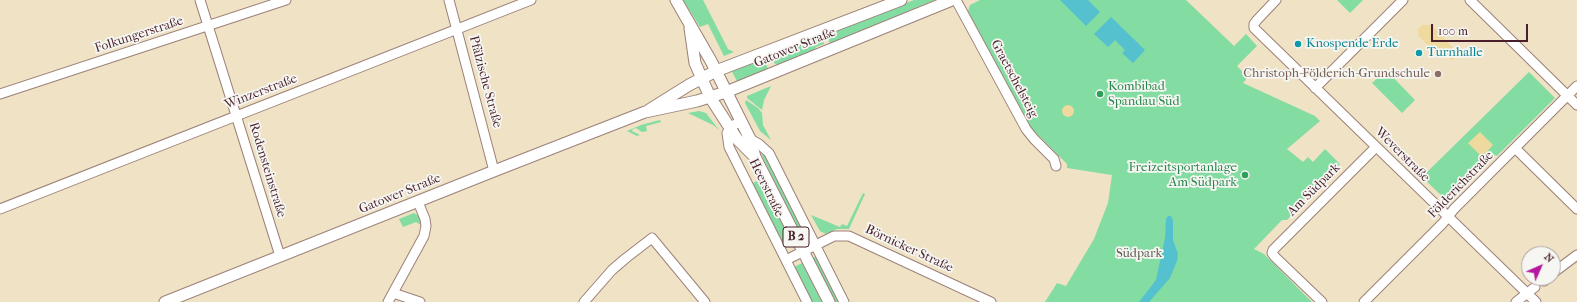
<!DOCTYPE html>
<meta charset="utf-8">
<style>
body{margin:0}
#map{position:relative;width:1577px;height:302px;overflow:hidden;background:#efe2c5;font-family:"IM FELL French Canon",serif}
canvas{display:block}
.north{position:absolute;left:1521px;top:246px;width:40px;height:40px;box-sizing:border-box;background:#f6f6f2;border:1px solid #b1a0a2;border-radius:50%;rotate:45deg;font-size:11px;font-weight:700;line-height:16px;text-align:center;color:#4a1f2b}
.north::after{content:'';display:block;margin:auto;width:14px;height:18px;background:#b5179e;clip-path:polygon(50% 0,100% 100%,50% 72%,0 100%)}
.scale{position:absolute;left:1431px;top:24px;width:97px;height:18px;box-sizing:border-box;border:2px solid #4a1f2b;border-top:0;padding-left:5px;font-size:12px;line-height:14px;white-space:nowrap;color:#4a1f2b;-webkit-text-stroke:3px #f6f6f2;paint-order:stroke}
</style>
<div id="map">
<canvas width="1577" height="302"></canvas>
<div class="north">N</div>
<div class="scale">100 m</div>
</div>
<script>
const ctx = document.querySelector('canvas').getContext('2d');
ctx.lineJoin = 'round';
function fill(path, color) { ctx.fillStyle = color; ctx.fill(path, 'evenodd'); }
const toPath = rows => new Path2D(rows.map(r => 'M' + r).join(''));
function strokePath(path, color, width, dash) { ctx.strokeStyle = color; ctx.lineWidth = width; ctx.lineCap = dash ? 'butt' : 'round'; ctx.setLineDash(dash || []); ctx.stroke(path); }
function write(font, color, halo, rows, align = 'center') {
  ctx.font = font + ' "IM FELL French Canon",serif'; ctx.lineWidth = 3.5; ctx.setLineDash([]); ctx.textBaseline = 'middle'; ctx.strokeStyle = halo; ctx.fillStyle = color; for (const [text, x, y, turn = 0] of rows) {
    ctx.save(); ctx.translate(x, y); ctx.rotate((+turn || 0) * Math.PI / 180); ctx.textAlign = isNaN(turn) ? turn : align; if (halo) ctx.strokeText(text, 0, 0); ctx.fillText(text, 0, 0); ctx.restore();
  }
}
fill(toPath([
 [683,0,703,0,728,49,734,52,724,56,708,24,700,27],
 [914,0,935,0,830,44,826,33],
 [980,0,1186,0,1234,46,1246,34,1257,46,1237,66,1248,77,1243,83,1315,116,1320,121,1287,149,1303,162,1308,157,1313,162,1325,149,1340,164,1296,206,1297,210,1287,220,1282,220,1254,249,1264,254,1312,302,1045,302,1057,283,1066,286,1094,239,1108,203,1112,175,1067,168,1067,164,1030,127,968,11,970,5],
 [1337,0,1363,0,1350,13],
 [821,36,823,37,824,44,816,47,814,51,778,65,774,63,772,58,773,55],
 [764,58,768,69,738,83,731,70],
 [1386,70,1415,100,1402,113,1372,83],
 [1529,72,1555,98,1497,156,1495,155,1451,198,1450,196,1446,200,1422,177],
 [771,86,764,100,762,110,747,98,747,96],
 [746,100,758,108,762,113,763,125,771,140,760,131,745,103],
 [699,111,706,113,719,130,713,125,688,113],
 [660,120,661,122,646,126,647,131,642,132,636,128,633,129,632,131,640,135,637,136,627,131,641,125],
 [760,148,764,151,808,236,803,239,763,158],
 [757,181,769,198,793,244,784,249,751,184],
 [863,193,865,194,849,229,837,229,826,234,820,231,811,215,840,227,842,224,847,226],
 [414,213,419,216,421,225,416,222,403,227,399,219],
 [818,255,841,302,835,302,813,258],
 [802,263,822,302,811,302,794,267]
]), '#83dca1');
fill(toPath([
 [1422,25,1432,25,1459,54,1452,61,1442,50,1437,55,1418,35,1418,29],
 '1062 111a6 6 0 1 1 12 0a6 6 0 1 1-12 0Z',
 [1480,132,1493,145,1482,157,1468,143]
]), '#eeda9e');
fill(toPath([
 [1060,0,1088,0,1100,12,1086,26],
 [1111,17,1145,50,1133,63,1122,53,1125,50,1115,40,1108,47,1094,34],
 [1168,216,1171,216,1173,220,1173,240,1178,254,1177,261,1170,278,1149,302,1139,302,1156,280,1165,238,1166,219]
]), '#55c1cf');
const minor = toPath([
 [200,0,280,256],
 [449,0,494,171],
 [956,0,1026,129,1034,139,1054,159,1056,166],
 [1276,0,1257,20,1254,24,1254,28,1536,302],
 [1470,0,1577,105],
 [1315,88,1403,0],
 [0,94,286,0],
 [741,121,734,125,727,133,729,147,807,302],
 [750,139,759,144,769,153,844,302],
 [1515,148,1577,209],
 [0,209,531,0],
 [786,260,834,236,849,236,991,302],
 [1553,273,1577,255],
 [1544,281,1547,278],
 [393,293,420,302],
 [388,302,424,236,426,226,425,219,418,202],
 [584,302,612,270,626,258,652,238,705,302],
 [1322,302,1275,257,1272,253,1273,250,1376,147],
 [1364,302,1443,223,1454,209,1577,86],
 [1516,302,1535,287]
]);
const major = toPath([
 [676,0,711,61,750,139,755,157,829,302],
 [690,28,695,63,710,97,737,139,754,156],
 [649,110,689,85,716,71,901,0],
 [165,302,494,171,645,112,697,101,726,92,952,0]
]);
strokePath(minor, '#9c8078', 11);
strokePath(major, '#9c8078', 13);
strokePath(minor, '#fff', 9);
strokePath(major, '#fff', 11);
for (const [x, y, r, color] of [
 [1298,44,4,"#0f9aa8"],
 [1419,53,4,"#0f9aa8"],
 [1438,74,4,"#8d6e63"],
 [1100,94,4,"#2e9e5b"],
 [1245,175,4,"#2e9e5b"]
]) { const dot = new Path2D(); dot.arc(x, y, r, 0, 2 * Math.PI); ctx.fillStyle = color; ctx.fill(dot); strokePath(dot, '#f6f6f2', 1.5); }
for (const [x, y, w] of [
 [796,237,26]
]) { const box = new Path2D(); box.roundRect(x - w / 2, y - 10, w, 20, 3); ctx.fillStyle = '#f6f6f2'; ctx.fill(box); strokePath(box, '#4a1f2b', 1); }
write('bold 12px', '#4a1f2b', null, [
 ["B 2",796,237]
]);
write('13px', '#4a1f2b', '#f6f6f2', [
 ["Folkungerstraße",139,35,-18],
 ["Gatower Straße",795,48,-22],
 ["Graetschelsteig",1014,79,62],
 ["Pfälzische Straße",485,82,75],
 ["Winzerstraße",261,92,-21],
 ["Weverstraße",1402,155,45],
 ["Rodensteinstraße",267,170,73],
 ["Földerichstraße",1461,185,-46],
 ["Heerstraße",766,188,64],
 ["Am Südpark",1314,190,-45],
 ["Gatower Straße",400,194,-22],
 ["Börnicker Straße",909,249,25]
]);
write('13px', '#0d838f', '#f6f6f2', [
 ["Knospende Erde",1306,44],
 ["Turnhalle",1427,53]
], 'left');
write('13px', '#785e54', '#f6f6f2', [
 ["Christoph-Földerich-Grundschule",1430,74]
], 'right');
write('13px', '#27864d', '#f6f6f2', [
 ["Kombibad",1108,87],
 ["Spandau Süd",1108,102],
 ["Freizeitsportanlage",1237,168,"right"],
 ["Am Südpark",1237,183,"right"]
], 'left');
write('13px', '#5b584e', '#f6f6f2', [
 ["Südpark",1139,254]
]);
</script>
